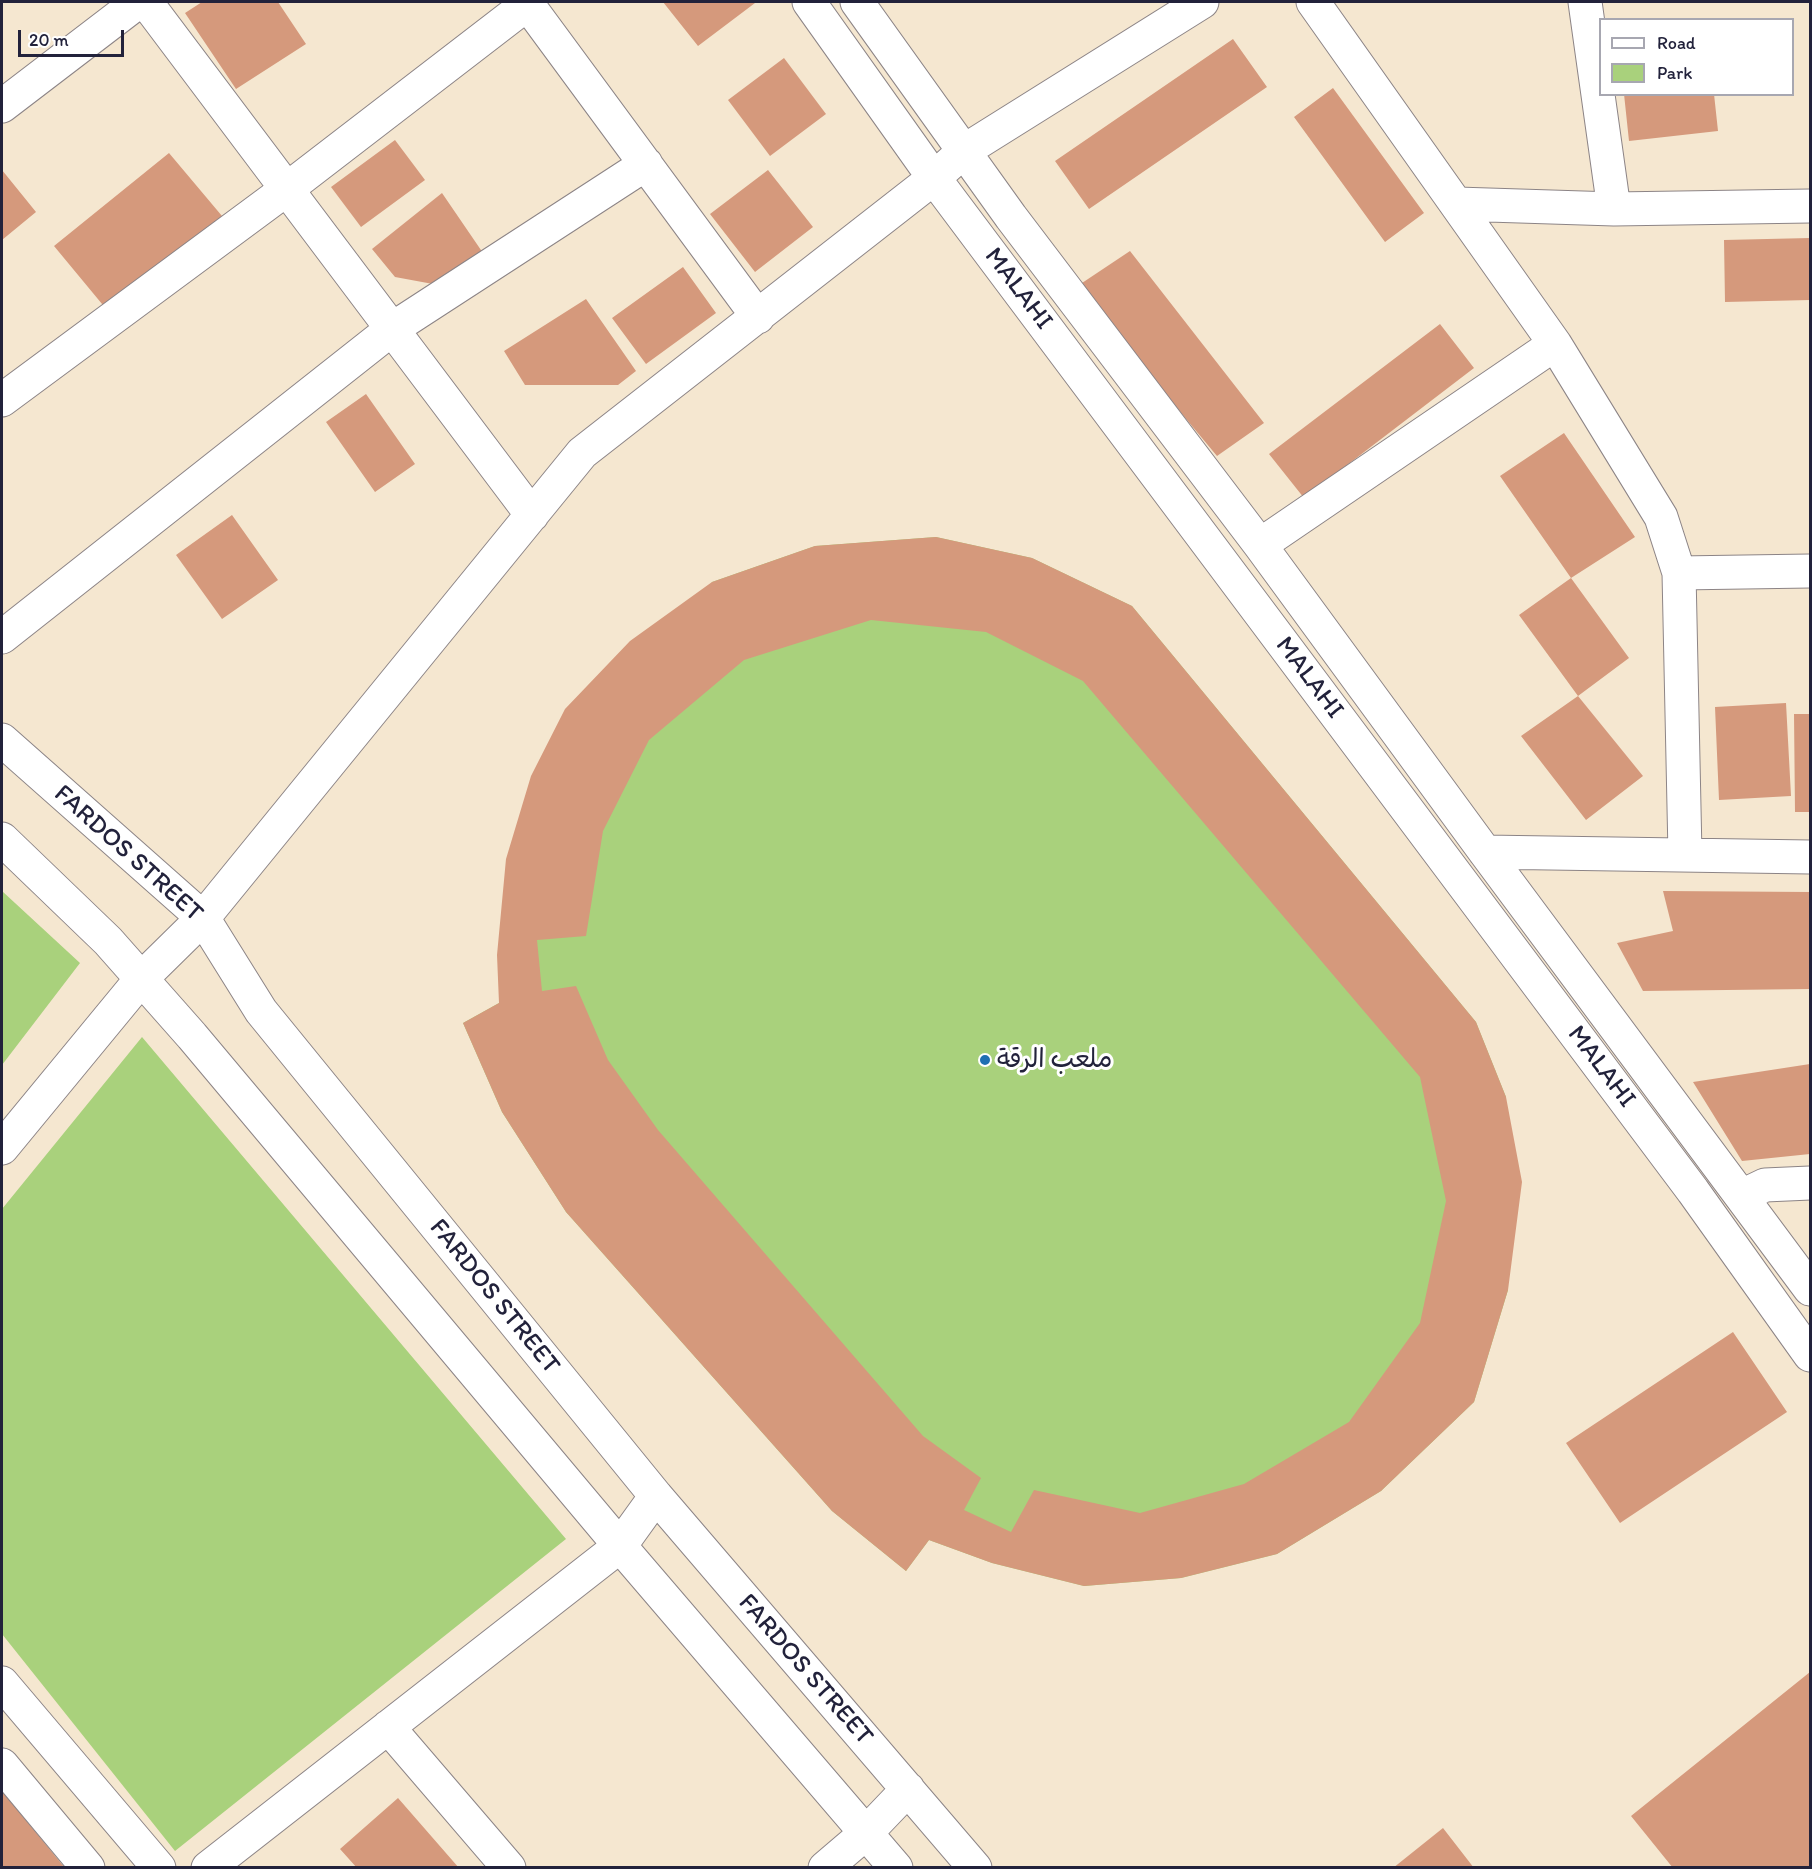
<!DOCTYPE html>
<meta charset="utf-8">
<style>
body{margin:0}
#map{position:relative;width:1812px;height:1869px;overflow:hidden;background:#f5e7d0;font-family:Itim,sans-serif}
canvas{display:block}
.frame{position:absolute;inset:0;border:3px solid #22223b;pointer-events:none}
.legend{position:absolute;left:1599px;top:18px;width:195px;height:78px;box-sizing:border-box;background:#fff;border:2px solid #a7a7b1;margin:0;padding:8px 10px;list-style:none;font-size:18px;color:#22223b}
.legend li{display:flex;align-items:center;gap:12px;height:30px}
.legend b{width:30px;border:2px solid #a7a7b1}
.scale{position:absolute;left:18px;top:30px;width:106px;height:27px;box-sizing:border-box;border:3px solid #22223b;border-top:0;padding-left:8px;font-size:18px;line-height:21px;white-space:nowrap;color:#22223b;-webkit-text-stroke:4px #fff;paint-order:stroke}
</style>
<div id="map">
<canvas width="1812" height="1869"></canvas>
<div class="frame"></div>
<ul class="legend">
<li><b style="height:8px;background:#fff"></b>Road</li>
<li><b style="height:16px;background:#a9d17c"></b>Park</li>
</ul>
<div class="scale">20 m</div>
</div>
<script>
const ctx = document.querySelector('canvas').getContext('2d');
ctx.lineJoin = 'round';
function fill(path, color) { ctx.fillStyle = color; ctx.fill(path, 'evenodd'); }
const toPath = rows => new Path2D(rows.map(r => 'M' + r).join(''));
function strokePath(path, color, width, dash) { ctx.strokeStyle = color; ctx.lineWidth = width; ctx.lineCap = dash ? 'butt' : 'round'; ctx.setLineDash(dash || []); ctx.stroke(path); }
function write(font, color, halo, rows, align = 'center') {
  ctx.font = font + ' Itim,"Playpen Sans Arabic",sans-serif'; ctx.lineWidth = 6; ctx.setLineDash([]); ctx.textBaseline = 'middle'; ctx.strokeStyle = halo; ctx.fillStyle = color; for (const [text, x, y, turn = 0] of rows) {
    ctx.save(); ctx.translate(x, y); ctx.rotate((+turn || 0) * Math.PI / 180); ctx.textAlign = isNaN(turn) ? turn : align; if (halo) ctx.strokeText(text, 0, 0); ctx.fillText(text, 0, 0); ctx.restore();
  }
}
fill(toPath([
 [936,537,1032,558,1132,606,1476,1022,1506,1097,1508,1290,1474,1402,1381,1491,1277,1554,1181,1578,1084,1586,992,1563,929,1540,906,1571,832,1511,566,1212,502,1112,463,1023,499,1003,712,582,815,546],
 [2,891,80,963,2,1065],
 [142,1037,566,1539,175,1851,2,1634,2,1209]
]), '#a9d17c');
fill(toPath([
 [202,2,278,2,306,44,236,89,185,13],
 [663,2,754,2,755,3,698,46],
 [1233,39,1267,87,1089,209,1055,161],
 [784,58,826,114,770,156,728,100],
 [1333,88,1424,213,1385,242,1294,117],
 [1624,94,1714,94,1718,131,1629,141],
 [395,140,425,180,361,227,331,187],
 [169,153,222,216,107,310,54,246],
 [2,170,36,212,2,240],
 [768,170,813,227,755,272,710,214],
 [442,193,483,253,433,284,395,277,372,249],
 [1810,238,1810,300,1725,302,1724,240],
 [1130,251,1264,423,1217,456,1076,287],
 [683,267,716,313,646,364,612,318],
 [586,299,636,371,618,385,525,385,504,351],
 [1440,324,1474,368,1304,498,1269,454],
 [366,394,415,464,375,492,326,422],
 [1564,433,1635,537,1571,578,1500,476],
 [232,515,278,580,222,619,176,555],
 [936,537,1032,558,1132,606,1476,1022,1506,1097,1522,1182,1508,1290,1474,1402,1381,1491,1277,1554,1181,1578,1084,1586,992,1563,929,1540,906,1571,832,1511,566,1212,502,1112,463,1023,499,1003,497,955,506,859,531,776,565,709,630,641,712,582,815,546],
 [871,620,986,632,1083,681,1420,1077,1446,1201,1420,1323,1349,1422,1244,1484,1140,1513,1034,1490,1011,1532,964,1510,981,1478,923,1436,658,1130,608,1060,576,986,542,991,537,940,586,936,603,831,649,740,744,660],
 [1571,578,1629,658,1578,696,1519,615],
 [1578,696,1643,776,1586,820,1521,736],
 [1786,703,1791,796,1719,800,1715,707],
 [1794,714,1810,714,1810,812,1795,812],
 [1663,891,1810,892,1810,989,1643,991,1617,943,1673,931],
 [1810,1064,1810,1154,1742,1161,1693,1082],
 [1733,1332,1787,1412,1620,1523,1566,1443],
 [1810,1672,1810,1868,1673,1868,1631,1816],
 [2,1791,65,1868,2,1868],
 [398,1798,459,1868,357,1868,340,1849],
 [1443,1828,1474,1868,1393,1868]
]), '#d5997c');
const street = toPath([
 [146,2,532,515],
 [526,2,758,317],
 [809,2,934,178,1693,1191,1810,1355],
 [857,2,1011,217,1260,545,1485,852,1810,1289],
 [1313,2,1555,344,1661,517,1679,573,1685,854],
 [1585,2,1614,209],
 [2,106,138,2],
 [1457,204,1614,209,1810,206],
 [2,400,287,189,530,2],
 [1260,545,1555,344],
 [1679,573,1810,571],
 [2,637,392,329,646,164],
 [2,740,203,918,261,1011,656,1496,975,1868],
 [2,839,108,941,192,1036,620,1546,896,1868],
 [1485,852,1810,857],
 [2,1148,142,978,203,918,582,453,934,178,964,151,1202,2],
 [1742,1196,1765,1185,1810,1183],
 [388,1727,509,1868],
 [208,1868,620,1546,656,1496],
 [825,1868,866,1833,908,1789]
]);
const secondary = toPath([
 [2,1683,159,1868],
 [2,1765,88,1868]
]);
strokePath(street, '#8c8486', 35);
strokePath(secondary, '#8c8486', 35);
strokePath(street, '#fff', 33);
strokePath(secondary, '#fff', 33);
for (const [x, y, r, color] of [
 [985,1060,6,"#1f6fb2"]
]) { const dot = new Path2D(); dot.arc(x, y, r, 0, 2 * Math.PI); ctx.fillStyle = color; ctx.fill(dot); strokePath(dot, '#fff', 2); }
write('26px', '#22223b', '#fff', [
 ["MALAHI",1018,289,53],
 ["MALAHI",1309,678,53],
 ["FARDOS STREET",128,854,42],
 ["MALAHI",1601,1067,53],
 ["FARDOS STREET",494,1297,51],
 ["FARDOS STREET",805,1670,49]
]);
write('26px', '#22223b', '#fff', [
 ["ملعب الرقة",997,1060]
], 'left');
</script>
